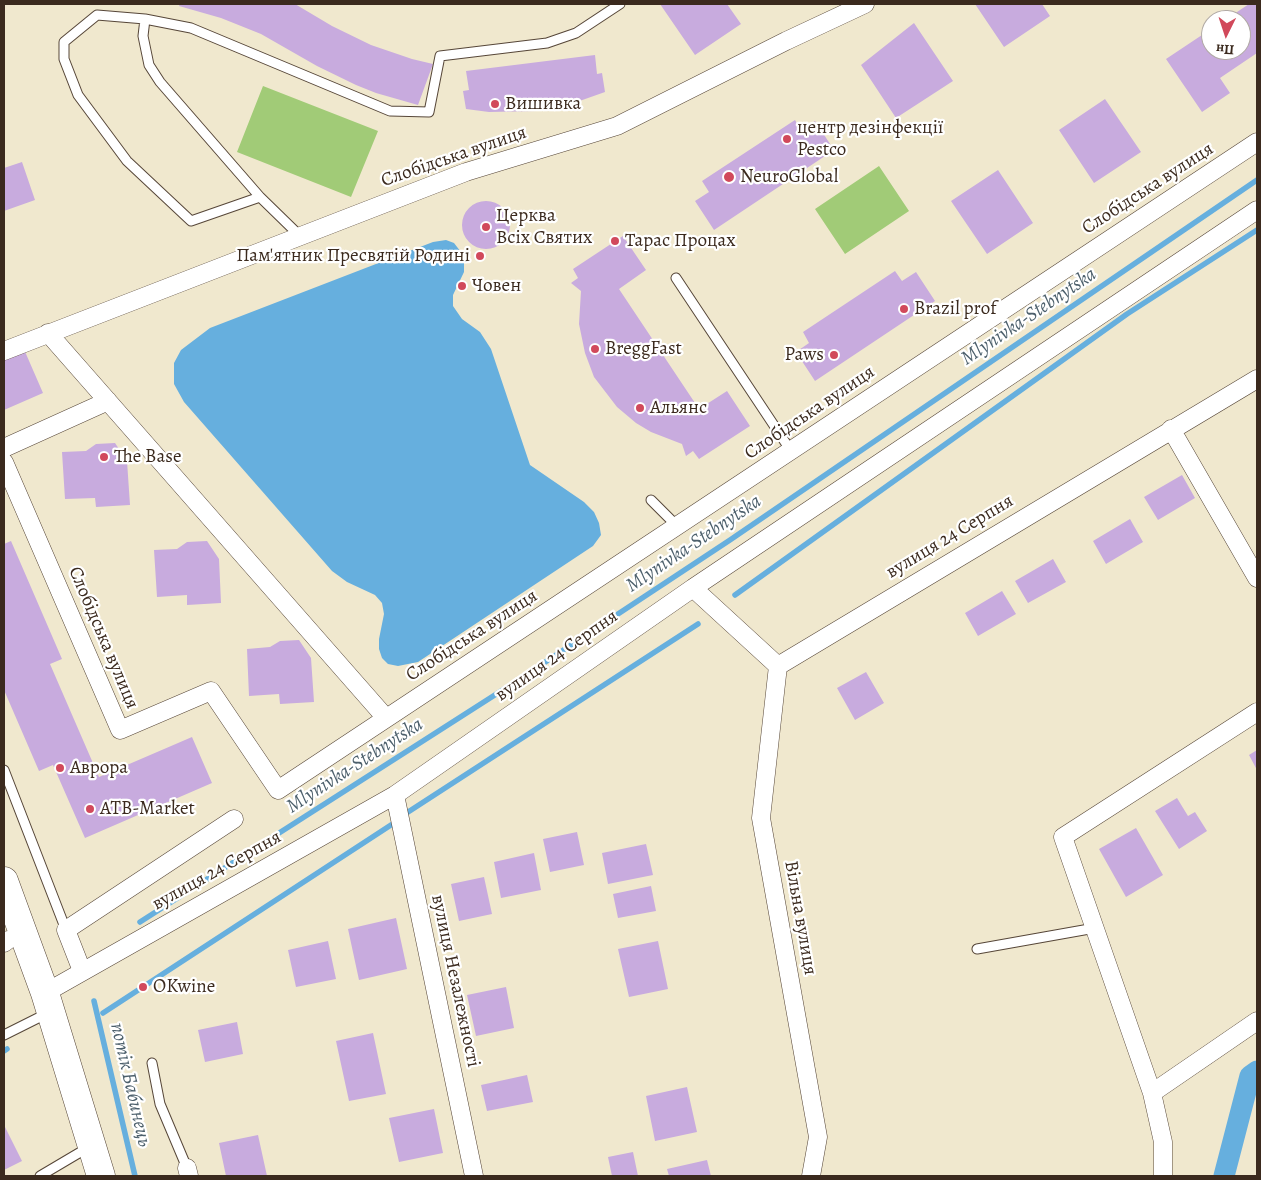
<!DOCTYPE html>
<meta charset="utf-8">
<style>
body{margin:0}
#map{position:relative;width:1261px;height:1180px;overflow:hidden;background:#f0e8ce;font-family:Alegreya,serif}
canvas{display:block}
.frame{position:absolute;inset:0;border:5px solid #3b2a1e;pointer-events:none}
.north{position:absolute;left:1201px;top:10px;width:50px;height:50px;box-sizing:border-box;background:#fff;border:1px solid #b1aaa5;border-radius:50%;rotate:184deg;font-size:14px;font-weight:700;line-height:20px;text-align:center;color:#3b2a1e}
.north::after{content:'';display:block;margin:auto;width:18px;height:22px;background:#d1495b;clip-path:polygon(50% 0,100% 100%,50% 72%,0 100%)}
</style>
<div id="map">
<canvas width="1261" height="1180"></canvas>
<div class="frame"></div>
<div class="north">Пн</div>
</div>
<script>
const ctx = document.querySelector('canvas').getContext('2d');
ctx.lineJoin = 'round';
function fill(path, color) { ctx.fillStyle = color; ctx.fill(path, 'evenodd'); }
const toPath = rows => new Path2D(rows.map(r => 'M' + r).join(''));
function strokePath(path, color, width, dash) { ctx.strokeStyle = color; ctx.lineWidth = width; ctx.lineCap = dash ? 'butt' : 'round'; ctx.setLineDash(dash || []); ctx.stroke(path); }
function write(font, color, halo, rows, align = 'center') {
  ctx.font = font + ' Alegreya,serif'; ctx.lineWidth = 4.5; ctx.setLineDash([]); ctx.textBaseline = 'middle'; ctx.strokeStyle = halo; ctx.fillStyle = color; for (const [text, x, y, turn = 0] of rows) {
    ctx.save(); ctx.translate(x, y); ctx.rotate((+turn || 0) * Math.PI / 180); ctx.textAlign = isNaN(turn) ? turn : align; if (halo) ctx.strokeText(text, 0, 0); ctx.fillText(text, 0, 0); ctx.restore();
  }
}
fill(toPath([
 [263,86,378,131,351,197,237,152],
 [879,166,909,211,845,254,815,209]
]), '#a1cb77');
fill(toPath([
 [446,240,454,243,464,256,464,272,453,295,453,306,462,319,480,332,491,349,530,465,584,502,594,512,599,523,601,535,593,546,418,662,398,666,388,664,382,658,379,649,379,639,384,614,382,603,375,595,347,582,332,571,184,402,174,384,174,363,181,350,210,328,433,242]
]), '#66afde');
strokePath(toPath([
 [735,595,1127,314,1257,230],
 [405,814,698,624],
 [140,922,512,684,730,540,1257,180],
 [94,1001,135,1176],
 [103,1013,394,823],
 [4,1051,7,1049]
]), '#66afde', 5.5);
strokePath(toPath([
 [1224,1176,1250,1076,1257,1071]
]), '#66afde', 21);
fill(toPath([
 [180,4,295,4,332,26,371,45,412,59,433,64,418,105,376,93,356,85,317,66,261,34,221,18,179,6],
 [660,4,727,4,741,24,695,55],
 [975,4,1042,4,1050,16,1004,47],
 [1249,4,1257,4,1257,53,1220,78,1230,93,1202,112,1166,59,1211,29,1211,50,1241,50,1241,20,1225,20],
 [914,23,953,81,896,118,861,65],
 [595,55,597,74,602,73,605,92,571,104,537,111,489,112,466,109,463,91,469,90,466,71],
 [1105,99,1141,152,1094,183,1059,130],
 [795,120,801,130,815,121,834,150,714,230,695,201,709,192,702,181],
 [22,162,35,200,4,211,4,168],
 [998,170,1033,223,987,254,951,201],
 '462 225a24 24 0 1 1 48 0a24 24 0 1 1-48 0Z',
 [623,236,646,270,619,289,699,409,727,391,750,426,699,459,693,451,686,456,682,444,651,432,636,423,617,407,594,377,585,353,579,324,581,291,571,283,578,278,573,269],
 [895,271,902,281,916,272,935,301,815,381,796,352,809,343,803,332],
 [23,347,43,393,4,410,4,355],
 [115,443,127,461,130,505,96,507,95,498,65,499,62,452,86,451,96,444],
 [1182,475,1195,498,1158,520,1144,497],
 [1130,519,1143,542,1106,564,1093,541],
 [11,541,62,659,50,664,99,777,192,737,212,783,85,838,53,765,39,771,4,690,4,544],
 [207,541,219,559,221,603,187,605,187,595,157,597,154,550,177,549,187,542],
 [1053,559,1066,582,1028,603,1015,581],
 [1002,591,1016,614,978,636,965,613],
 [299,640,311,658,314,702,280,704,279,694,249,696,247,649,270,647,280,641],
 [866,672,884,703,855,720,837,688],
 [1257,750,1257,770,1249,755],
 [1177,798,1188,816,1195,812,1207,831,1179,849,1155,811],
 [1136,828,1163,875,1126,897,1099,849],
 [577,832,584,865,550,872,543,839],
 [646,844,653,875,608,884,602,853],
 [534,853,541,890,501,898,494,862],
 [484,877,492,914,459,921,451,884],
 [651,886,656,911,618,918,613,894],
 [396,918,407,969,359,980,348,929],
 [328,941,336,979,296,987,288,950],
 [658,941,668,989,629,997,618,949],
 [506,987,514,1028,476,1036,467,995],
 [237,1022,243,1054,205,1062,198,1030],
 [373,1033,386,1094,349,1101,336,1041],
 [527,1075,533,1102,487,1111,481,1085],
 [687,1087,697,1132,655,1141,646,1096],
 [434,1109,443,1153,399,1162,389,1118],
 [4,1125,22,1161,4,1170],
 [258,1135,267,1176,226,1176,219,1143],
 [633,1152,638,1176,612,1176,608,1157],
 [707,1160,711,1176,669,1176,667,1169]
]), '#c8abde');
const lane = toPath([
 [145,19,143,36,149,65,160,82,260,197,300,236],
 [260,197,191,221,127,161,78,95,64,59,64,42,97,15,145,19,191,28,390,111,429,112,440,56,547,43,576,33,620,4],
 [676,278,791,451],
 [651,500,679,528],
 [4,770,66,930],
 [977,949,1095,928],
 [4,1035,48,1013],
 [152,1063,160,1104,187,1168],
 [40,1176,89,1147]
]);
const street = toPath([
 [48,333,386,718],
 [4,351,466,172,617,126,786,41,865,4],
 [1171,429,1257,578],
 [4,448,108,401],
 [4,462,120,730,211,691,278,790,1257,142],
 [693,588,1257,210],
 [778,666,761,818,818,1137,811,1176],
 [395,795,474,1176],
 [4,943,8,940],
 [82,971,66,930,234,819],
 [45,993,395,795,693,588,778,666,1257,379],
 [1152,1093,1257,1021],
 [187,1168,189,1176],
 [1163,1176,1163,1142,1152,1093,1063,837,1257,712]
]);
const primary = toPath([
 [4,881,45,993,101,1176]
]);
strokePath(lane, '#564638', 11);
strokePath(street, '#564638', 19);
strokePath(primary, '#564638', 29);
strokePath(lane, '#fff', 9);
strokePath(street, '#fff', 18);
strokePath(primary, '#fff', 28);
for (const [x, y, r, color] of [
 [495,104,5,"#d1495b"],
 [787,139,5,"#d1495b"],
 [729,177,6,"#d1495b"],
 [486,227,5,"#d1495b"],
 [615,241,5,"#d1495b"],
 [480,256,5,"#d1495b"],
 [462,286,5,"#d1495b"],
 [904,309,5,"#d1495b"],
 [595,349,5,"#d1495b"],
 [834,355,5,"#d1495b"],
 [640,408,5,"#d1495b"],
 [104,457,5,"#d1495b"],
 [60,768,5,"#d1495b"],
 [90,809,5,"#d1495b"],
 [143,987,5,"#d1495b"]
]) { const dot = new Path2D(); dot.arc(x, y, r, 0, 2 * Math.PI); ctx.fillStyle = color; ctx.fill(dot); strokePath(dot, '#fff', 2); }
write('19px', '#3b2a1e', '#fff', [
 ["Вишивка",505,104],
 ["центр дезінфекції",797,128],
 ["Pestco",797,150],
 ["NeuroGlobal",740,177],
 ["Церква",496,216],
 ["Всіх Святих",496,238],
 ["Тарас Процах",625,241],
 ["Пам'ятник Пресвятій Родині",470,256,"right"],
 ["Човен",472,286],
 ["Brazil prof",914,309],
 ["BreggFast",605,349],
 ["Paws",824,355,"right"],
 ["Альянс",650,408],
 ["The Base",114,457],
 ["Аврора",70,768],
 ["ATB-Market",100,809],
 ["OKwine",153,987]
], 'left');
write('19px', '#3b2a1e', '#fff', [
 ["Слобідська вулиця",454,157,-19],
 ["Слобідська вулиця",1148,189,-33],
 ["Слобідська вулиця",810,413,-34],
 ["вулиця 24 Серпня",950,537,-31],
 ["Слобідська вулиця",472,636,-33],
 ["Слобідська вулиця",103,638,67],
 ["вулиця 24 Серпня",557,656,-35],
 ["вулиця 24 Серпня",217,871,-29],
 ["Вільна вулиця",800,918,80],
 ["вулиця Незалежності",455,981,78]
]);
write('italic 20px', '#4c5f6b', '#fff', [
 ["Mlynivka-Stebnytska",1029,317,-34],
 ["Mlynivka-Stebnytska",694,544,-34],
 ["Mlynivka-Stebnytska",355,766,-33],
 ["потік Бабинець",130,1085,77]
]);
</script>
